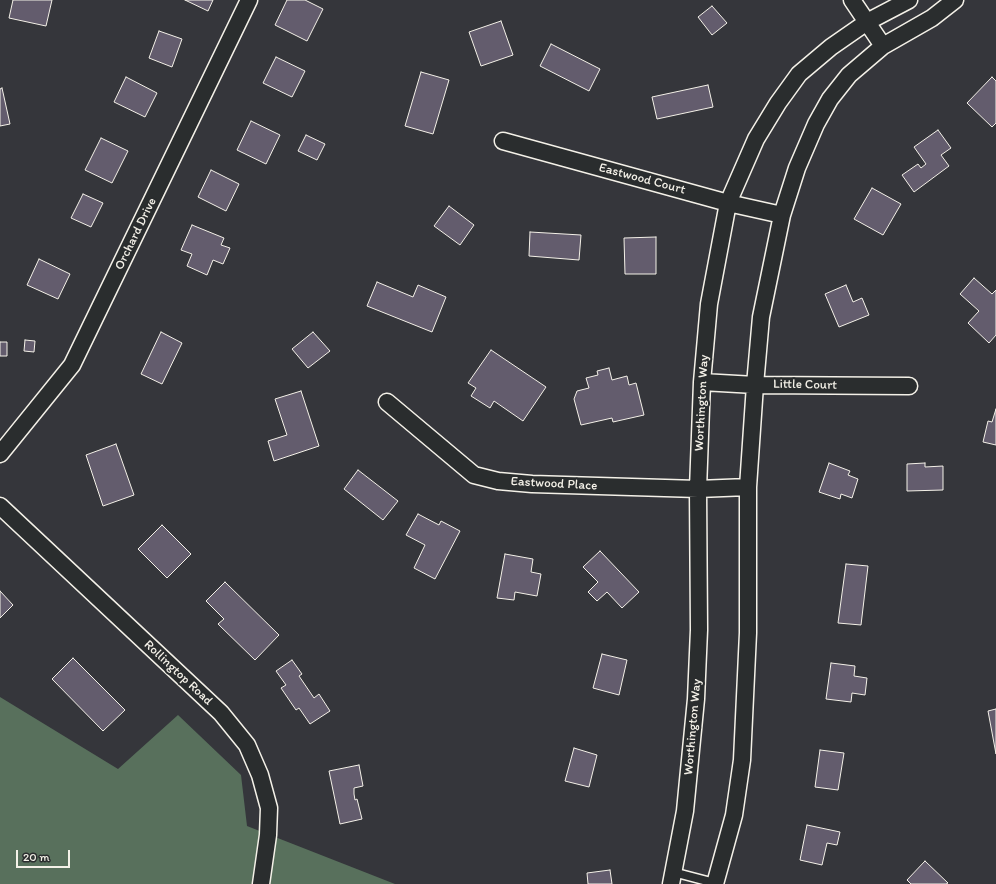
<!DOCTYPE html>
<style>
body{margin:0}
#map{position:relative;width:996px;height:884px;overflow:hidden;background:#35363b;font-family:Itim,sans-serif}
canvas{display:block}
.scale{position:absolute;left:16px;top:850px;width:54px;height:18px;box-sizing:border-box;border:2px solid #f4f1e8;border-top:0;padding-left:5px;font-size:12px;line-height:14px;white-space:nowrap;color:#f4f1e8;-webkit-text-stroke:3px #2a2d2e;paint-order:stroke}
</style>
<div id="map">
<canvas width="996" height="884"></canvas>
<div class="scale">20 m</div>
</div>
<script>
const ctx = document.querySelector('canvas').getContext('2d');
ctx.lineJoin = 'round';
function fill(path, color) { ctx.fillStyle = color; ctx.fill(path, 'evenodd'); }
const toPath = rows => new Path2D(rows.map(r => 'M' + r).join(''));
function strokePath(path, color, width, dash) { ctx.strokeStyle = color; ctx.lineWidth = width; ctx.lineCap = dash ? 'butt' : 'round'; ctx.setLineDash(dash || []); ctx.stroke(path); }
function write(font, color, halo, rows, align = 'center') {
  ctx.font = font + ' Itim,sans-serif'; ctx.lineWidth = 4; ctx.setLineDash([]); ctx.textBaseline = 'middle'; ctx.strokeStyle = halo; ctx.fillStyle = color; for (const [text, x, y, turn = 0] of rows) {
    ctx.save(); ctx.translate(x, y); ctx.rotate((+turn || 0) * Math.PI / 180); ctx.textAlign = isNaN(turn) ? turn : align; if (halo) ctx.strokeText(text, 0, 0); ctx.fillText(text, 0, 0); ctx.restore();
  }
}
fill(toPath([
 [0,697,118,769,178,715,241,775,247,826,395,884,0,884]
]), '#58705c');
const building = toPath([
 [13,0,52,0,46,26,9,18,13,0],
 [185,0,213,0,208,11,185,0],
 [287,0,305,0,323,9,307,41,275,25,287,0],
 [712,6,727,23,712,35,698,17,712,6],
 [501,21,513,55,481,66,469,32,501,21],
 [159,31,182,39,172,67,149,58,159,31],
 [551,44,600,69,589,91,540,66,551,44],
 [276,57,305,71,292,97,263,83,276,57],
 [421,72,449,80,433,134,405,126,421,72],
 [126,77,157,93,145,117,114,102,126,77],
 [992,77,996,81,996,123,992,127,967,103,992,77],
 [708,85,713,107,657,119,652,97,708,85],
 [2,88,10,124,0,126,0,89,2,88],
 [251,121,280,135,266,164,237,150,251,121],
 [938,130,951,148,941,155,949,166,914,192,902,175,918,164,921,168,926,164,914,147,938,130],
 [306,135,325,144,317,160,298,151,306,135],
 [101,138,128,151,112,183,85,170,101,138],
 [211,170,239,184,226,211,198,197,211,170],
 [872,188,901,204,883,235,854,219,872,188],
 [83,194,103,203,91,227,71,218,83,194],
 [449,206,474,225,460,245,434,226,449,206],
 [192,225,224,238,221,245,230,248,223,264,213,260,207,275,187,266,192,254,181,250,192,225],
 [530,232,581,235,579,260,529,256,530,232],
 [656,237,656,274,625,274,624,238,656,237],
 [39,259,70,274,58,299,27,285,39,259],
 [974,278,992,294,996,290,996,335,989,343,968,323,979,311,960,294,974,278],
 [377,282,413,297,418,285,446,297,432,332,367,306,377,282],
 [846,285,853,302,862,298,869,315,839,327,825,294,846,285],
 [161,332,182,343,162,384,141,374,161,332],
 [313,332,330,351,308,368,292,349,313,332],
 [25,340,35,341,34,352,24,351,25,340],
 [0,342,7,342,7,356,0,356,0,342],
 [491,350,546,387,523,421,494,401,490,408,471,396,476,388,468,383,491,350],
 [609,368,612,380,627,376,629,385,636,383,644,415,613,422,612,418,581,425,574,399,577,391,589,388,586,378,598,375,597,371,609,368],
 [301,391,319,446,274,461,268,441,287,435,275,399,301,391],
 [996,409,996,445,983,442,988,421,992,422,996,409],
 [116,444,134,495,103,506,86,455,116,444],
 [829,463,850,471,848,475,858,479,852,498,841,494,840,499,819,492,829,463],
 [925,463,925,467,943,466,943,490,907,491,907,464,925,463],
 [358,470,398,501,383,520,344,489,358,470],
 [418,514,439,525,441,521,460,531,435,579,414,568,425,545,406,535,418,514],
 [162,525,191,554,167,578,138,549,162,525],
 [600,551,639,592,622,608,607,592,597,601,588,592,598,582,583,567,600,551],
 [505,554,533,559,531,572,541,574,537,596,515,592,514,600,497,598,505,554],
 [846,564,868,566,861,625,838,623,846,564],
 [225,582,279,635,255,660,218,624,224,619,206,601,225,582],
 [0,591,13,605,0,618,0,591],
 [602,654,627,660,619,695,593,688,602,654],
 [73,658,125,710,103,731,52,679,73,658],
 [292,660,302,674,299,676,314,698,319,694,330,711,310,724,299,708,296,710,281,688,286,685,276,671,292,660],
 [831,663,855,666,854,676,867,678,865,695,852,693,851,702,826,699,831,663],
 [996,709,996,754,988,711,996,709],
 [574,748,597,755,589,787,565,781,574,748],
 [820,750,844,753,838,790,815,787,820,750],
 [359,765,363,786,354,788,354,794,355,800,357,799,362,819,340,824,329,771,359,765],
 [807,825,840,832,837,845,827,843,822,865,800,860,807,825],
 [925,861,948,883,946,884,911,884,907,880,925,861],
 [610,870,612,884,588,884,587,873,610,870]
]);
fill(building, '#635c6d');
strokePath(building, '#f4f1e8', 1);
const service = toPath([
 [673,872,715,883]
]);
const minor = toPath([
 [852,0,883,46],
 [503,141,728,203,782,215],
 [702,382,755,385,909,386],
 [387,402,474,475,498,481,532,484,698,489,748,487],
 [0,454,72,365,249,0],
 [0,506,221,713,247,745,260,775,269,808,268,835,261,884],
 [671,884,685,811,696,699,699,630,698,489,702,382,709,304,728,203,756,139,778,103,799,74,831,47,867,22,909,0],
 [715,884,734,815,742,760,748,633,748,487,755,385,761,317,782,215,797,168,816,124,830,99,849,75,883,46,932,18,955,0]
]);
strokePath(service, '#f4f1e8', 11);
strokePath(minor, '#f4f1e8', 19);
strokePath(service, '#2a2d2e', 8);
strokePath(minor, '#2a2d2e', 16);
write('13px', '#f4f1e8', '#2a2d2e', [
 ["Eastwood Court",642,179,15],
 ["Orchard Drive",136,234,-64],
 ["Little Court",805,385,1],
 ["Worthington Way",702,403,-87],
 ["Eastwood Place",554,484,3],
 ["Rollingtop Road",178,673,43],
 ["Worthington Way",693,727,-85]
]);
</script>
